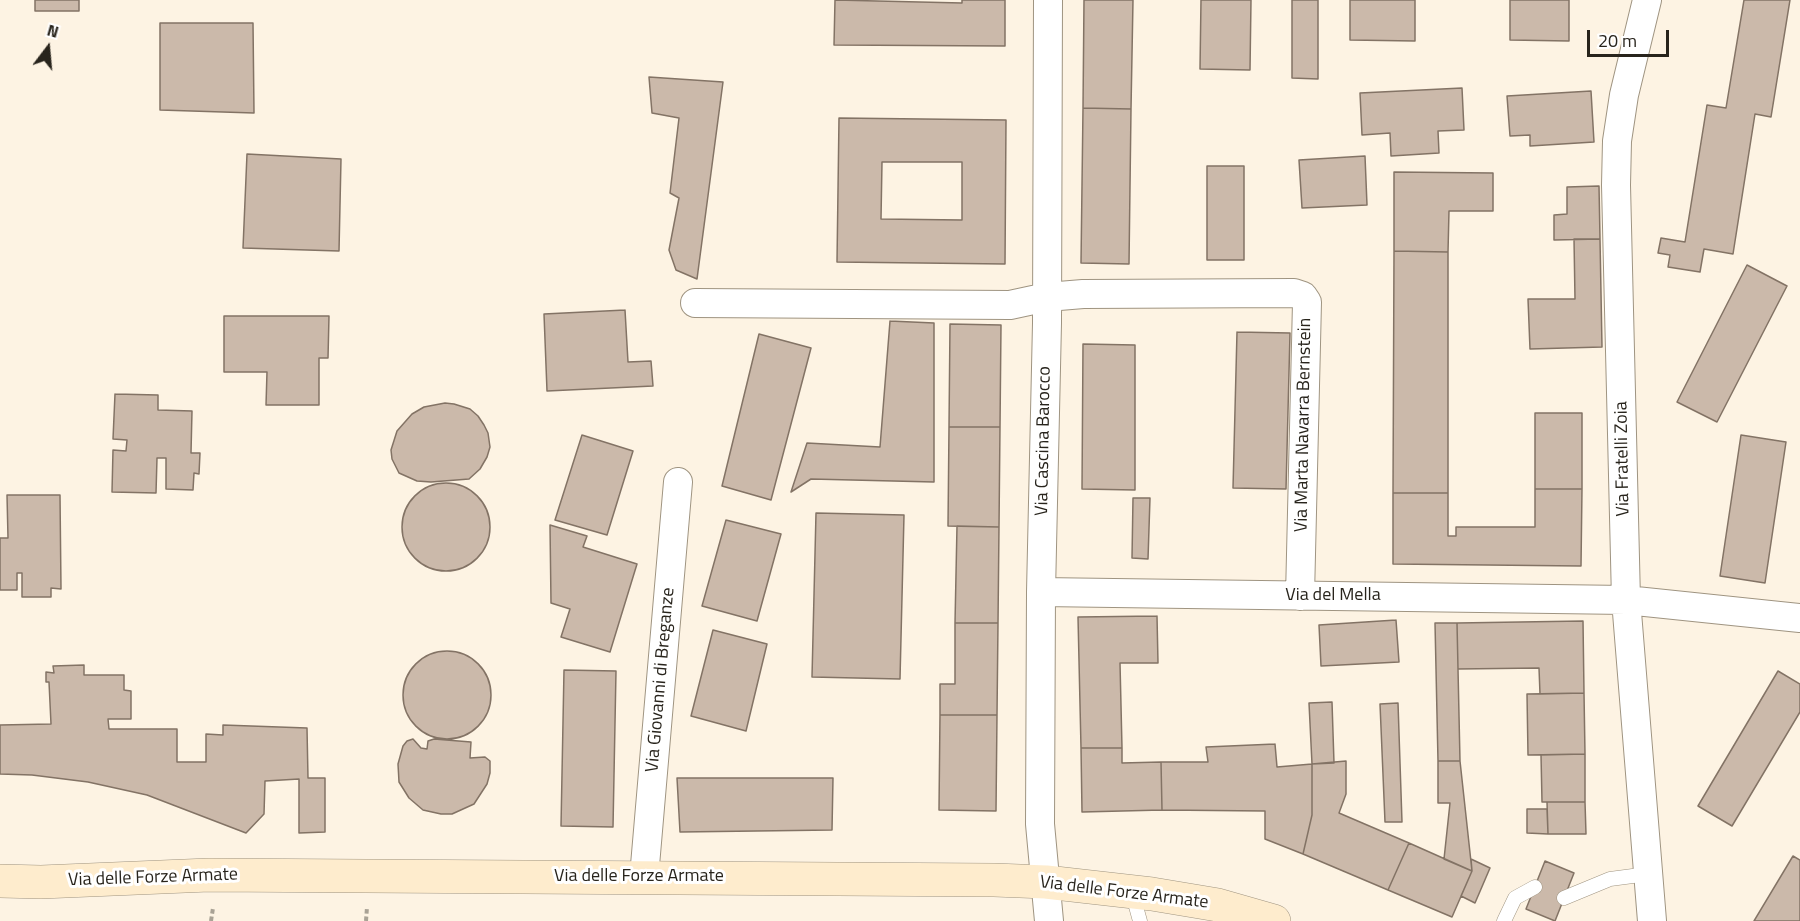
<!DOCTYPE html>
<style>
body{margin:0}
#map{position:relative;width:1800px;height:921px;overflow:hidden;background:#fdf3e3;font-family:"Titillium Web",sans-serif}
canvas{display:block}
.north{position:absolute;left:18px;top:18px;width:60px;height:60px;-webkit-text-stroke:4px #fff;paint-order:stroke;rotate:16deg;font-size:16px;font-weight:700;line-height:24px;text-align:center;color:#28241c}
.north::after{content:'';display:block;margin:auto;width:21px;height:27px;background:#28241c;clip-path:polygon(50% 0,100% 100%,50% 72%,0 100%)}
.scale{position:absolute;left:1587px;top:30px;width:82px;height:27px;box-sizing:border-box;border:3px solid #28241c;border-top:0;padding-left:8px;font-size:18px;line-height:21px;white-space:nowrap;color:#28241c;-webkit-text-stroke:4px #fff;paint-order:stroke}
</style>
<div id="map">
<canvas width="1800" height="921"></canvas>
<div class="north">N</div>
<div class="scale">20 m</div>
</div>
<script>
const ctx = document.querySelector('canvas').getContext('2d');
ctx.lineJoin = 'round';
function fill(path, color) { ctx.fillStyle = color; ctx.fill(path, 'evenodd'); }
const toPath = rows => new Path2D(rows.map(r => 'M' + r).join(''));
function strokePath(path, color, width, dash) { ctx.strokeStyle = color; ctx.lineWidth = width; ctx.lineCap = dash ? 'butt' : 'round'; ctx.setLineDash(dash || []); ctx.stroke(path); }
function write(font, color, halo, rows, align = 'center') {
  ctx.font = font + ' "Titillium Web",sans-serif'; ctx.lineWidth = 6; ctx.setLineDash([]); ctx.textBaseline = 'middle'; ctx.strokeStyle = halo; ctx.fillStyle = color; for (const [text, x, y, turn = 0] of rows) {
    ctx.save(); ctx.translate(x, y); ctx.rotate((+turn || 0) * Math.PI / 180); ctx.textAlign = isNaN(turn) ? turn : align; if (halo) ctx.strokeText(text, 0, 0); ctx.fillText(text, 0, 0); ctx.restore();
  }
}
const building = toPath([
 [35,0,79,0,79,11,35,11,35,0],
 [835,0,962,3,962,0,1005,0,1005,46,834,45,835,0],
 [1084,0,1133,0,1131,109,1083,108,1084,0],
 [1201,0,1251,0,1250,70,1200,69,1201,0],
 [1292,0,1318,0,1318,79,1292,78,1292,0],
 [1350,0,1415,0,1415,41,1350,40,1350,0],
 [1510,0,1569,0,1569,41,1510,40,1510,0],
 [1744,0,1790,0,1771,117,1755,114,1733,254,1704,249,1700,272,1668,267,1670,255,1658,253,1661,238,1685,242,1707,105,1726,108,1744,0],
 [160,23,253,23,254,113,160,110,160,23],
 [649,77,723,82,697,279,676,270,669,250,679,198,670,193,679,118,652,113,649,77],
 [1462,88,1464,130,1438,131,1439,153,1391,156,1390,133,1362,135,1360,93,1462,88],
 [1591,91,1594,142,1530,146,1530,135,1510,136,1507,96,1591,91],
 [1083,108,1131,109,1129,264,1081,263,1083,108],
 [839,118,1006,120,1005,264,837,262,839,118],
 [882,162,962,162,962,220,881,219,882,162],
 [247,154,341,159,339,251,243,248,247,154],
 [1365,156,1367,205,1302,208,1299,160,1365,156],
 [1207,166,1244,166,1244,260,1207,260,1207,166],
 [1394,172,1493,173,1493,211,1449,211,1448,252,1394,251,1394,172],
 [1599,186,1600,239,1554,240,1554,215,1567,214,1567,187,1599,186],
 [1574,239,1600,239,1602,347,1530,349,1528,299,1575,299,1574,239],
 [1394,251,1448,252,1448,493,1393,493,1394,251],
 [1747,265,1787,286,1717,422,1677,402,1747,265],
 [625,310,628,362,651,361,653,386,547,391,544,314,625,310],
 [224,316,329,316,328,358,319,358,319,405,266,405,267,372,224,372,224,316],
 [890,321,934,323,934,482,811,479,791,492,807,443,880,447,890,321],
 [950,324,1001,325,1000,427,949,427,950,324],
 [1237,332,1290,333,1286,489,1233,488,1237,332],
 [759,334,811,348,771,500,722,486,759,334],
 [1083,344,1135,345,1135,490,1082,489,1083,344],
 [115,394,158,395,158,410,192,411,191,453,200,453,199,474,194,473,193,490,166,489,166,458,157,458,156,493,112,492,113,450,126,451,127,440,113,439,115,394],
 [445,403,454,404,470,409,478,416,484,425,488,433,490,447,487,457,480,469,469,479,431,482,417,481,399,473,392,459,391,450,397,431,412,414,424,407,445,403],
 [1535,413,1582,413,1582,489,1535,489,1535,413],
 [949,427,1000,427,999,527,948,526,949,427],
 [582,435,633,451,607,535,555,520,582,435],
 [1741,435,1786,442,1765,583,1720,576,1741,435],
 '402 527a44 44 0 1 1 88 0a44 44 0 1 1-88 0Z',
 [1535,489,1582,489,1581,566,1393,564,1393,493,1448,493,1448,536,1456,536,1456,527,1535,527,1535,489],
 [7,495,60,495,61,589,51,588,51,597,22,597,22,573,17,573,17,590,0,590,0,538,8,538,7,495],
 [1133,498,1150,498,1148,559,1132,558,1133,498],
 [816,513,904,515,900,679,812,677,816,513],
 [726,520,781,534,757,621,702,606,726,520],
 [550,525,587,536,583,547,637,564,610,652,561,637,570,609,551,603,550,525],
 [957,526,999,527,998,623,955,623,957,526],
 [1157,616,1158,663,1120,663,1122,748,1081,748,1078,617,1157,616],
 [1396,620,1399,662,1321,666,1319,625,1396,620],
 [1583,621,1584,693,1540,694,1539,668,1458,669,1457,623,1583,621],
 [955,623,998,623,997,715,940,715,940,684,955,684,955,623],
 [1435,623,1457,623,1460,761,1438,761,1435,623],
 [713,630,767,644,746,731,691,716,713,630],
 '403 695a44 44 0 1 1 88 0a44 44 0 1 1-88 0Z',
 [84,665,84,675,124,675,124,690,131,691,131,719,108,719,109,729,177,729,177,762,206,762,206,734,223,735,223,725,307,728,308,778,325,778,325,832,299,833,299,779,265,781,264,814,246,833,147,795,88,782,32,775,0,774,0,725,51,724,49,682,46,682,46,672,54,673,53,666,84,665],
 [564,670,616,671,613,827,561,826,564,670],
 [1778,671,1800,684,1800,712,1732,826,1698,806,1778,671],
 [1584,693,1585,754,1528,755,1527,694,1584,693],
 [1332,702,1334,763,1312,764,1309,703,1332,702],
 [1398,703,1402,822,1385,822,1380,704,1398,703],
 [940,715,997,715,996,811,939,810,940,715],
 [413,739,421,748,427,749,428,741,434,739,471,742,470,758,485,757,490,761,490,773,487,784,474,804,452,814,441,814,423,810,409,798,399,782,398,764,403,746,407,741,413,739],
 [1275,744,1277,767,1312,764,1312,815,1303,854,1265,839,1265,811,1162,810,1161,762,1208,762,1206,747,1275,744],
 [1081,748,1122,748,1122,763,1161,762,1162,810,1082,812,1081,748],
 [1585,754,1585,802,1542,802,1541,755,1585,754],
 [1346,761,1346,794,1339,813,1409,843,1388,890,1303,854,1312,815,1312,764,1346,761],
 [1438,761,1460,761,1472,871,1444,859,1450,803,1438,803,1438,761],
 [677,778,833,778,832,830,680,832,677,778],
 [1547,802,1585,802,1586,834,1548,834,1547,802],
 [1527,809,1547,809,1548,834,1527,833,1527,809],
 [1409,843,1472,871,1452,917,1388,890,1409,843],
 [1793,856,1800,860,1800,921,1754,921,1793,856],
 [1471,859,1490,868,1475,903,1461,896,1472,871,1471,859],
 [1545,861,1574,873,1555,921,1526,909,1545,861]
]);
fill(building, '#cbb9aa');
strokePath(building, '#837365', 1.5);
const lane = toPath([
 [1132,892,1140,921],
 [1564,898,1610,879,1648,874],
 [1504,921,1515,898,1535,887]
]);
const street = toPath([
 [1048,0,1047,323,1041,592,1040,824,1049,921],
 [1647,0,1624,95,1617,141,1616,185,1626,600,1652,921],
 [695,303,1010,305,1047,297,1083,294,1294,293,1303,296,1307,302,1300,596],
 [1041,592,1626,600,1800,618],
 [644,877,678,482]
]);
const secondary = toPath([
 [0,881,41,882,209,875,994,880,1046,882,1152,894,1218,905,1274,921]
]);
strokePath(lane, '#9f9481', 15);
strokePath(street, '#9f9481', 30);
strokePath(secondary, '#9f9481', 34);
strokePath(toPath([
 [211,921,213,908],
 [366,921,367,907]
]), '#a9a295', 4, [4.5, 3]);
strokePath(lane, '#fff', 14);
strokePath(street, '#fff', 28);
strokePath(secondary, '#feeccd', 33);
write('18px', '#28241c', '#fff', [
 ["Via Marta Navarra Bernstein",1304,425,-89],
 ["Via Cascina Barocco",1044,441,-89],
 ["Via Fratelli Zoia",1623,459,-91],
 ["Via del Mella",1333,596],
 ["Via Giovanni di Breganze",661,680,-85],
 ["Via delle Forze Armate",639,877],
 ["Via delle Forze Armate",153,878,-2],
 ["Via delle Forze Armate",1124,893,7]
]);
</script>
